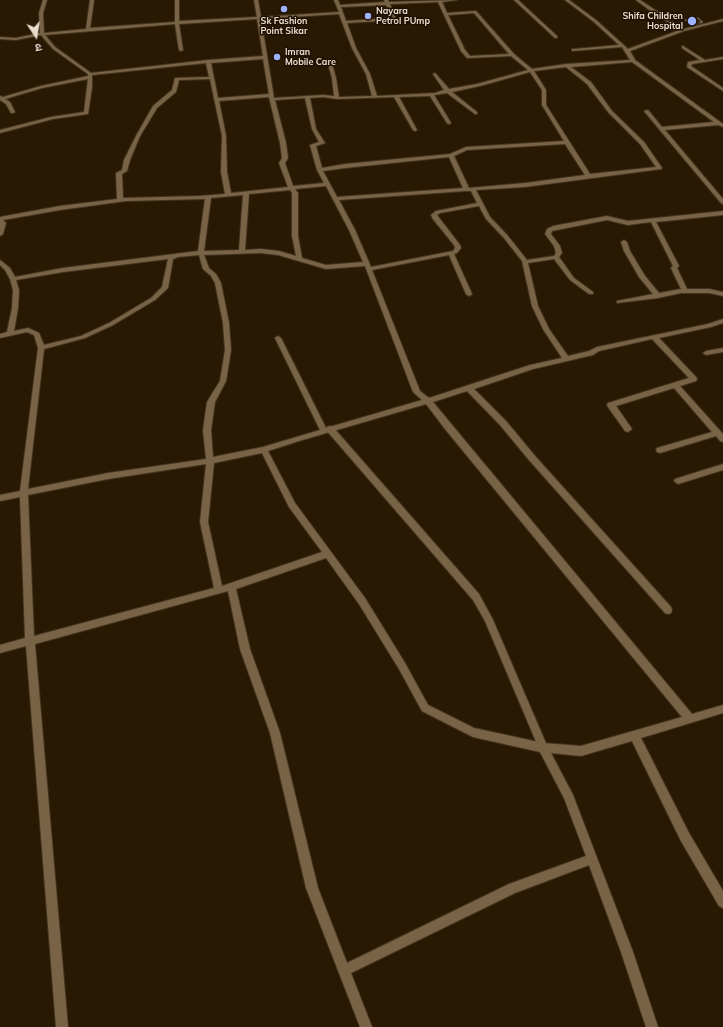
<!DOCTYPE html>
<meta charset="utf-8">
<style>
body{margin:0}
#map{position:relative;width:723px;height:1027px;overflow:hidden;background:#291902;font-family:Mulish,"Noto Sans Devanagari",sans-serif}
canvas{display:block}
.north{position:absolute;left:16px;top:16px;width:40px;height:40px;-webkit-text-stroke:3px #1f1000;paint-order:stroke;rotate:168deg;font-size:11px;font-weight:700;line-height:16px;text-align:center;color:#e8ddcf}
.north::after{content:'';display:block;margin:auto;width:14px;height:18px;background:#e8ddcf;clip-path:polygon(50% 0,100% 100%,50% 72%,0 100%)}
</style>
<div id="map">
<canvas width="723" height="1027"></canvas>
<div class="north">उ</div>
</div>
<script>
const ctx = document.querySelector('canvas').getContext('2d');
ctx.lineJoin = 'round';
function fill(path, color) { ctx.fillStyle = color; ctx.fill(path, 'evenodd'); }
const toPath = rows => new Path2D(rows.map(r => 'M' + r).join(''));
function strokePath(path, color, width, dash) { ctx.strokeStyle = color; ctx.lineWidth = width; ctx.lineCap = dash ? 'butt' : 'round'; ctx.setLineDash(dash || []); ctx.stroke(path); }
function write(font, color, halo, rows, align = 'center') {
  ctx.font = font + ' Mulish,sans-serif'; ctx.lineWidth = 3; ctx.setLineDash([]); ctx.textBaseline = 'middle'; ctx.strokeStyle = halo; ctx.fillStyle = color; for (const [text, x, y, turn = 0] of rows) {
    ctx.save(); ctx.translate(x, y); ctx.rotate((+turn || 0) * Math.PI / 180); ctx.textAlign = isNaN(turn) ? turn : align; if (halo) ctx.strokeText(text, 0, 0); ctx.fillText(text, 0, 0); ctx.restore();
  }
}
const building = toPath([
 [698,18,703,22,700,22,703,25,693,26,685,20,698,18]
]);
fill(building, '#413018');
strokePath(building, '#847056', 1);
const service = toPath([
 [330,426,333,427,479,594,493,620,548,748,546,751,543,753,540,751,485,621,473,600,327,431,326,429,327,427,330,426]
]);
const minor = toPath([
 [43,0,47,0,43,13,44,33,86,29,90,0,94,0,90,28,175,22,175,0,179,0,179,21,257,17,254,0,258,0,261,17,339,12,334,0,338,0,340,5,385,2,384,0,388,0,389,2,457,0,442,2,447,13,476,11,514,54,532,69,566,64,630,60,622,47,572,51,572,49,574,49,619,45,594,22,565,0,569,0,596,20,628,49,680,30,652,12,636,0,640,0,684,29,723,19,723,21,684,31,630,51,635,60,723,124,723,127,718,125,665,130,723,199,723,204,721,203,644,111,648,110,662,127,714,122,632,62,571,67,591,82,612,111,644,142,662,168,661,169,525,187,476,190,490,217,508,236,527,260,554,256,556,253,554,246,545,234,547,229,553,226,607,216,628,221,723,211,723,215,656,222,679,266,677,268,687,289,709,289,723,292,723,296,709,293,681,293,658,298,617,303,617,301,653,294,639,277,624,251,621,242,624,240,627,242,630,251,645,276,659,293,681,289,671,268,673,266,651,222,628,225,607,220,552,231,551,234,560,246,562,253,559,257,574,278,593,292,593,294,589,294,570,280,554,259,528,263,538,306,549,329,568,356,589,351,597,347,708,324,723,319,723,323,711,327,659,338,696,377,697,379,696,381,680,386,723,434,723,442,720,441,716,436,660,453,657,452,656,450,657,448,712,432,674,388,616,406,632,429,628,432,625,431,608,407,607,405,608,403,689,378,652,339,599,351,593,355,533,369,474,389,506,421,535,456,671,607,672,610,671,613,668,614,665,613,529,460,500,425,467,391,433,402,692,714,723,705,723,713,641,738,689,833,723,891,723,908,719,906,681,841,632,741,581,756,551,753,573,795,633,952,658,1027,646,1027,621,952,589,865,515,893,351,973,372,1027,360,1027,306,888,270,733,240,649,228,591,35,644,68,1027,56,1027,26,646,0,653,0,645,25,638,20,497,0,501,0,495,20,491,38,348,34,335,27,332,0,338,0,334,7,332,12,308,13,290,10,279,5,270,0,265,0,260,10,268,15,277,63,268,198,251,205,199,126,201,60,210,3,220,6,223,3,234,0,236,0,217,60,206,117,199,116,173,122,170,124,160,136,136,153,106,172,90,175,78,209,77,206,63,92,75,92,87,88,114,53,119,0,133,0,130,51,117,84,112,88,79,42,88,5,99,10,102,15,112,13,113,11,113,6,104,0,100,0,96,3,97,41,86,88,76,88,74,53,49,41,35,16,40,0,39,0,37,16,38,40,33,39,13,43,0],
 [438,2,461,51,467,58,511,56,528,70,477,84,449,89,435,73,433,74,444,90,435,93,377,96,370,74,356,48,347,23,396,20,390,4,438,2],
 [386,5,393,18,346,21,341,7,386,5],
 [474,13,509,54,470,56,465,50,448,15,474,13],
 [339,14,352,48,366,74,372,96,339,97,336,78,332,64,330,63,328,64,332,78,334,96,323,95,274,98,261,19,339,14],
 [257,19,263,56,208,60,91,73,55,47,45,35,175,24,179,50,181,51,183,50,179,24,257,19],
 [263,59,269,94,218,98,211,63,263,59],
 [566,67,587,84,608,112,640,144,656,167,590,174,546,105,546,90,534,71,566,67],
 [530,72,542,90,542,105,564,141,466,147,450,154,345,164,322,168,316,146,325,143,316,129,310,98,323,97,337,99,394,97,413,130,415,131,417,130,399,97,430,96,447,123,449,124,451,123,434,95,447,93,475,114,477,114,477,112,452,92,480,86,530,72],
 [210,79,222,136,221,172,225,194,199,196,123,198,122,174,127,171,130,160,140,136,157,108,176,92,179,80,210,79],
 [269,97,280,143,282,158,279,163,288,187,231,193,227,172,226,136,219,101,269,97],
 [305,98,312,129,319,142,310,145,317,170,324,183,293,186,285,163,288,158,286,143,275,100,305,98],
 [565,144,585,175,525,183,469,188,454,156,467,150,565,144],
 [449,157,463,188,337,197,323,171,345,168,449,157],
 [326,186,349,230,363,262,326,265,302,258,298,236,298,193,295,189,326,186],
 [290,190,292,193,292,236,296,256,279,251,261,249,245,250,249,194,290,190],
 [465,191,471,191,477,203,436,211,431,215,433,219,454,245,455,248,453,251,371,267,355,230,339,200,465,191],
 [243,195,239,250,204,251,211,198,243,195],
 [479,206,486,219,504,238,522,261,532,306,543,329,562,358,530,365,429,398,420,391,372,270,449,255,466,294,469,296,471,295,472,294,454,254,457,253,461,248,460,245,437,215,440,213,479,206],
 [261,253,278,255,326,269,365,266,413,392,422,400,326,428,281,338,278,336,276,337,275,338,320,430,263,447,213,457,211,430,215,402,226,381,231,350,229,323,221,283,216,274,209,268,204,255,261,253],
 [199,255,203,269,211,276,215,283,223,323,225,350,220,381,207,402,203,430,206,459,108,473,28,489,44,349,85,338,113,325,155,300,168,288,173,259,178,257,199,255],
 [168,259,162,287,151,298,109,323,81,336,44,345,39,333,28,328,14,331,18,308,19,290,16,280,63,272,168,259],
 [426,404,445,429,682,717,581,746,543,743,474,728,428,705,405,663,365,598,295,503,268,451,299,441,426,404],
 [262,453,289,507,322,552,222,586,208,522,214,463,262,453],
 [206,464,200,522,214,588,34,636,28,495,108,479,206,464],
 [326,558,359,604,399,669,422,711,473,737,540,752,564,798,586,856,509,884,347,963,318,888,280,733,250,649,236,589,326,558],
 [514,0,518,0,557,36,557,38,555,38,514,0],
 [683,46,705,60,723,57,723,59,692,64,691,66,723,88,723,91,687,67,688,62,700,60,682,48,682,46,683,46],
 [723,348,723,352,706,355,703,353,706,351,723,348],
 [723,464,723,470,678,484,674,481,675,479,723,464]
]);
strokePath(service, '#44341f', 2);
strokePath(minor, '#44341f', 2);
fill(service, '#796347');
fill(minor, '#796347');
for (const [x, y, r, color] of [
 [284,9,4,"#9eb3fd"],
 [368,16,4,"#9eb3fd"],
 [692,21,5,"#9eb3fd"],
 [277,57,4,"#9eb3fd"]
]) { const dot = new Path2D(); dot.arc(x, y, r, 0, 2 * Math.PI); ctx.fillStyle = color; ctx.fill(dot); strokePath(dot, '#1f1000', 1.5); }
write('bold 9px', '#e8ddcf', '#1f1000', [
 ["Nayara",376,11],
 ["Petrol PUmp",376,21],
 ["Shifa Children",683,16,"right"],
 ["Hospital",683,26,"right"],
 ["Sk Fashion",284,21,"center"],
 ["Point Sikar",284,31,"center"],
 ["Imran",285,52],
 ["Mobile Care",285,62]
], 'left');
</script>
